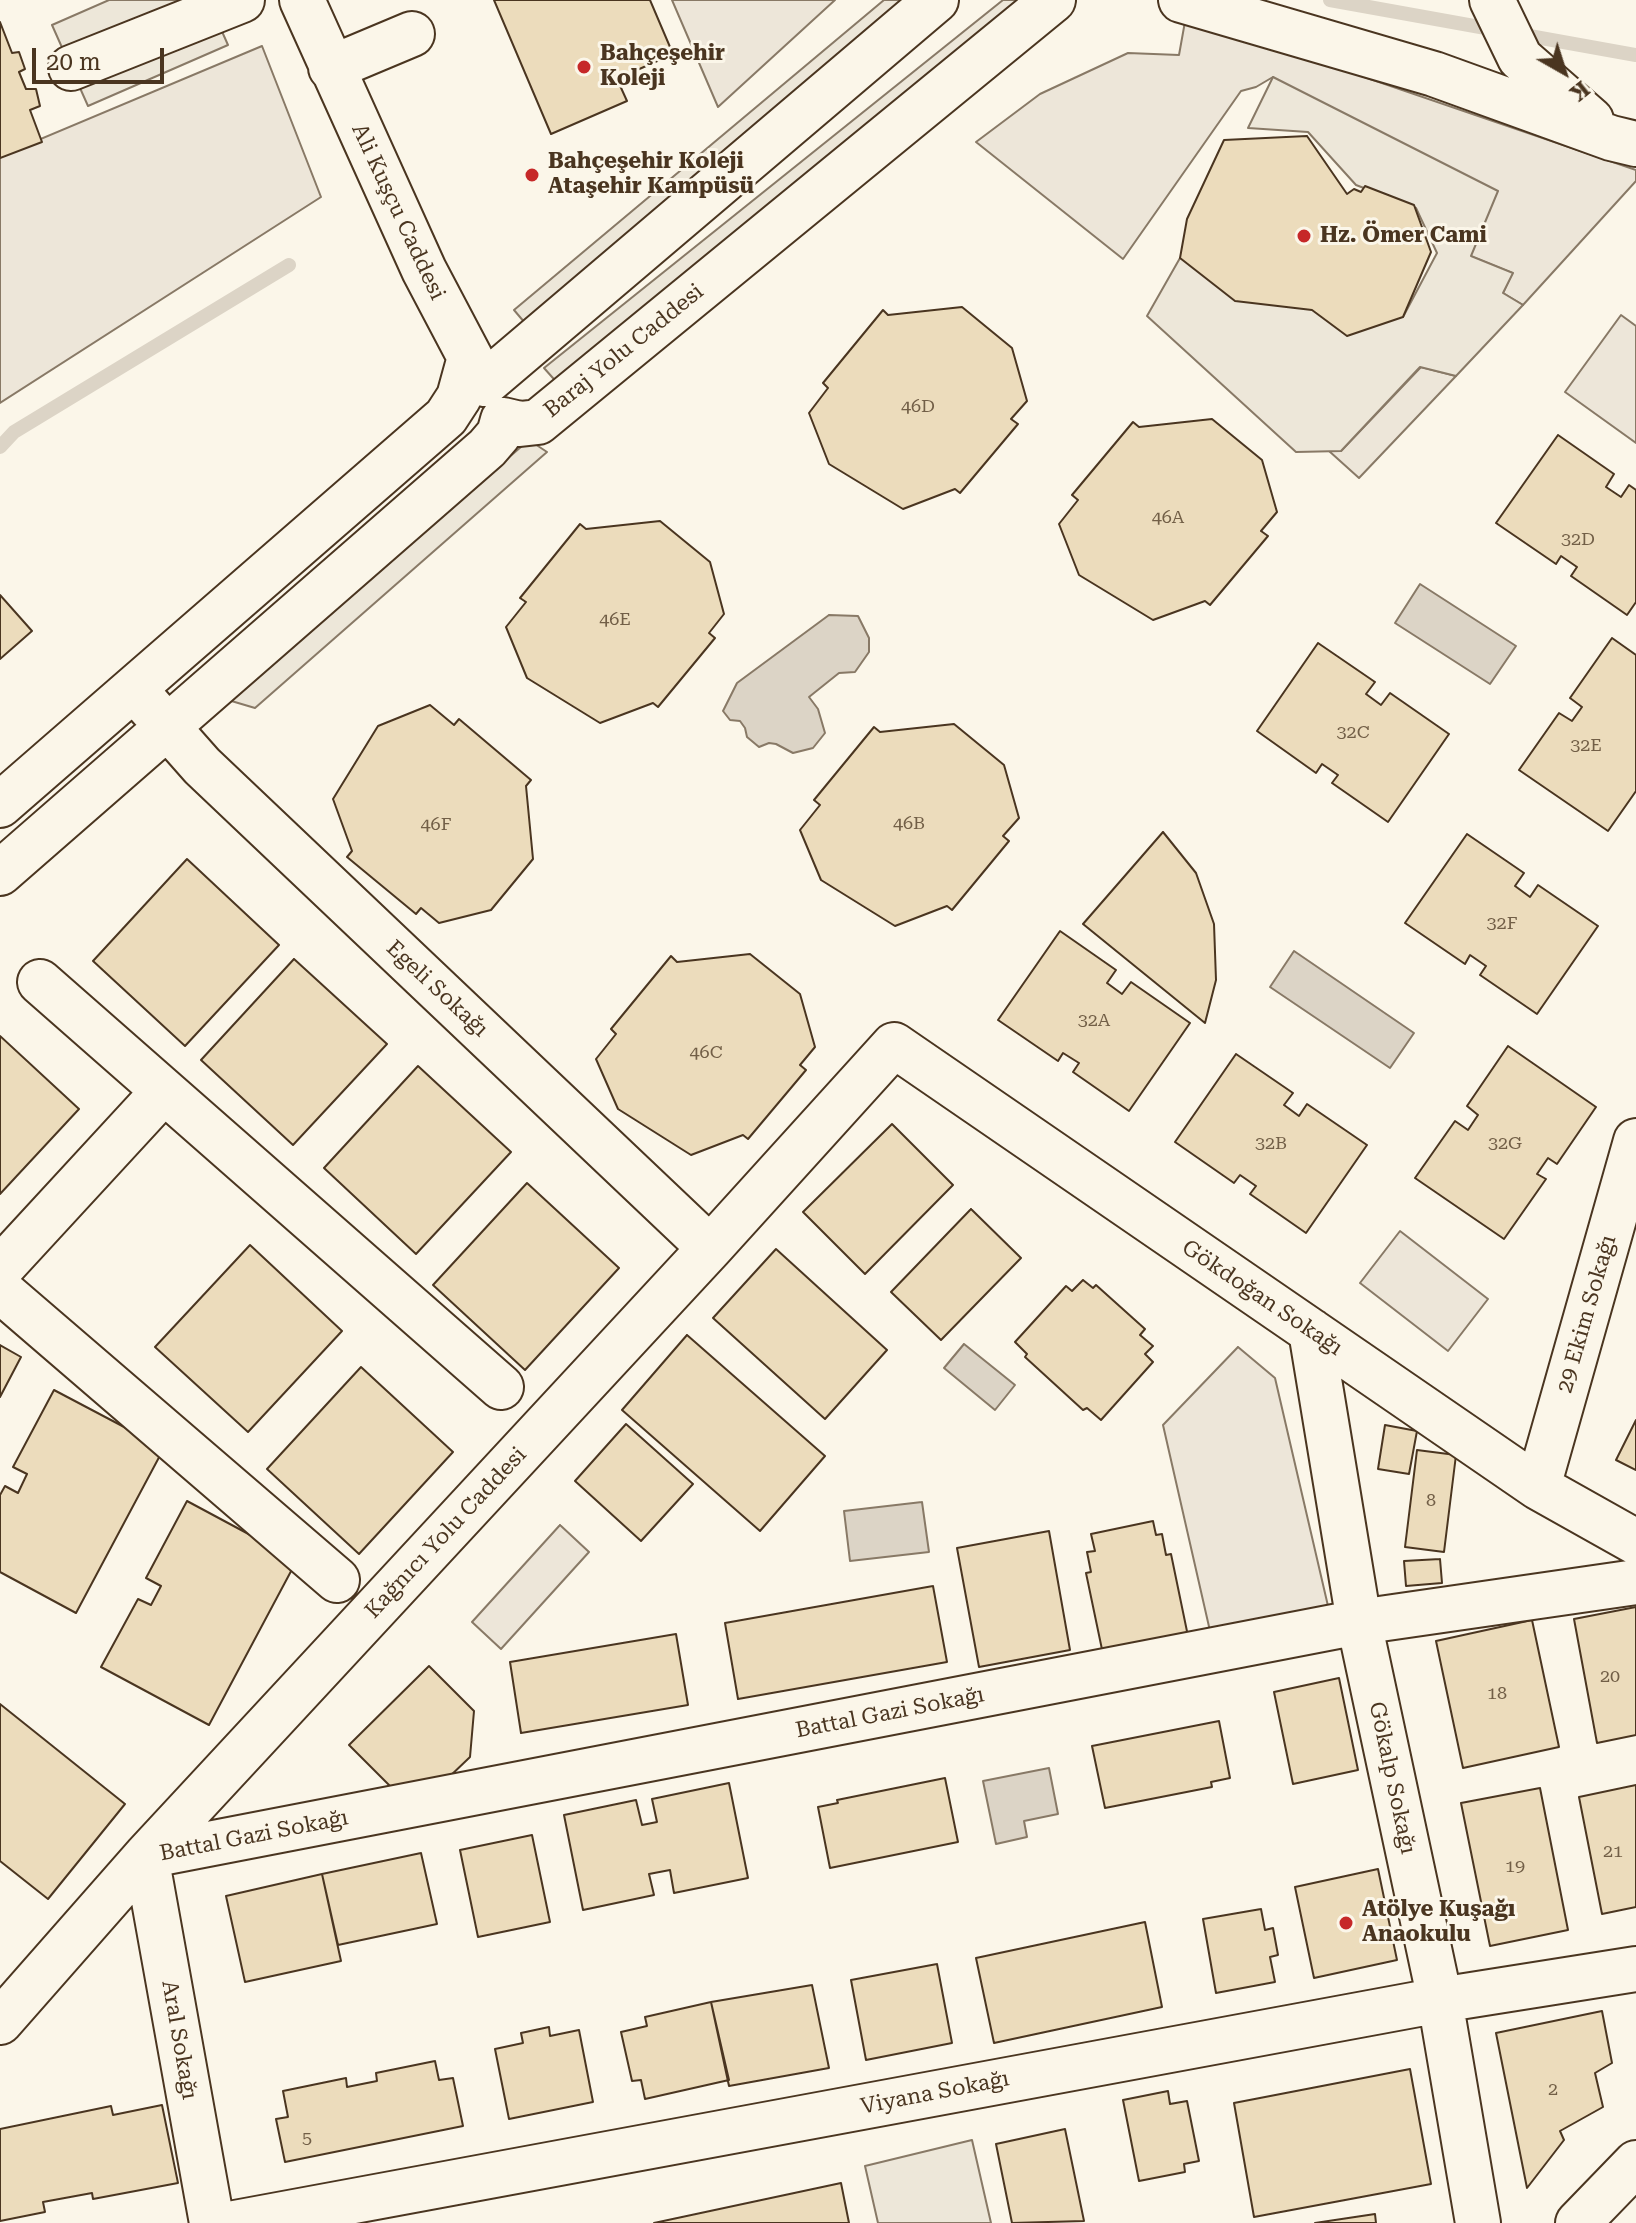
<!DOCTYPE html>
<meta charset="utf-8">
<style>
body{margin:0}
#map{position:relative;width:1636px;height:2223px;overflow:hidden;background:#fbf6e9;font-family:"Roboto Serif",serif}
canvas{display:block}
.north{position:absolute;left:1524px;top:32px;width:80px;height:80px;-webkit-text-stroke:6px #fbf6e9;paint-order:stroke;rotate:141deg;font-size:22px;font-weight:700;line-height:32px;text-align:center;color:#4a3520}
.north::after{content:'';display:block;margin:auto;width:28px;height:36px;background:#4a3520;clip-path:polygon(50% 0,100% 100%,50% 72%,0 100%)}
.scale{position:absolute;left:32px;top:48px;width:132px;height:36px;box-sizing:border-box;border:4px solid #4a3520;border-top:0;padding-left:10px;font-size:24px;line-height:28px;white-space:nowrap;color:#4a3520;-webkit-text-stroke:6px #fbf6e9;paint-order:stroke}
</style>
<div id="map">
<canvas width="1636" height="2223"></canvas>
<div class="north">K</div>
<div class="scale">20 m</div>
</div>
<script>
const ctx = document.querySelector('canvas').getContext('2d');
ctx.lineJoin = 'round';
function fill(path, color) { ctx.fillStyle = color; ctx.fill(path, 'evenodd'); }
const toPath = rows => new Path2D(rows.map(r => 'M' + r).join(''));
function strokePath(path, color, width, dash) { ctx.strokeStyle = color; ctx.lineWidth = width; ctx.lineCap = dash ? 'butt' : 'round'; ctx.setLineDash(dash || []); ctx.stroke(path); }
function write(font, color, halo, rows, align = 'center') {
  ctx.font = font + ' "Roboto Serif",serif'; ctx.lineWidth = 6; ctx.setLineDash([]); ctx.textBaseline = 'middle'; ctx.strokeStyle = halo; ctx.fillStyle = color; for (const [text, x, y, turn = 0] of rows) {
    ctx.save(); ctx.translate(x, y); ctx.rotate((+turn || 0) * Math.PI / 180); ctx.textAlign = isNaN(turn) ? turn : align; if (halo) ctx.strokeText(text, 0, 0); ctx.fillText(text, 0, 0); ctx.restore();
  }
}
const green = toPath([
 [672,0,835,0,718,107,672,0],
 [1186,16,1636,170,1636,181,1523,305,1503,293,1512,273,1470,256,1273,77,1256,87,1241,91,1123,259,976,142,1040,94,1128,53,1179,55,1186,16],
 [262,46,321,197,0,403,0,156,262,46],
 [1621,315,1636,326,1636,443,1565,392,1621,315],
 [1421,367,1456,376,1359,478,1329,451,1341,451,1421,367],
 [1400,1231,1488,1299,1448,1351,1360,1283,1400,1231],
 [1238,1347,1275,1378,1328,1606,1210,1631,1163,1425,1238,1347],
 [560,1525,589,1552,501,1649,472,1622,560,1525]
]);
fill(green, '#ede6d9');
strokePath(green, '#887966', 2);
const parking = toPath([
 [109,0,208,0,228,45,88,106,52,25,109,0],
 [884,0,908,0,525,323,514,310,884,0],
 [1003,0,1038,0,560,386,544,368,1003,0],
 [1273,77,1498,191,1471,256,1513,273,1503,293,1523,305,1456,376,1420,367,1341,451,1296,452,1147,316,1180,258,1403,317,1437,253,1416,208,1356,185,1308,132,1248,128,1273,77],
 [529,440,547,452,255,708,228,700,529,440],
 [972,2140,991,2223,878,2223,865,2166,972,2140]
]);
fill(parking, '#ede7d9');
strokePath(parking, '#887966', 2);
const water = toPath([
 [1420,584,1516,646,1490,684,1395,623,1420,584],
 [829,615,858,616,869,638,869,652,855,672,839,673,809,697,818,709,825,733,813,748,793,753,776,744,769,743,759,747,747,737,745,728,740,721,730,720,723,711,737,683,829,615],
 [1294,951,1414,1033,1390,1068,1270,987,1294,951],
 [964,1344,1015,1385,995,1410,944,1368,964,1344],
 [922,1502,929,1552,850,1561,844,1511,922,1502],
 [1049,1768,1058,1814,1024,1821,1027,1837,996,1844,983,1781,1049,1768]
]);
fill(water, '#dcd4c6');
strokePath(water, '#887966', 2);
strokePath(toPath([
 [1330,0,1636,55],
 [0,447,14,432,289,265]
]), '#dcd4c6', 14);
const building = toPath([
 [494,0,650,0,673,54,617,79,627,101,551,134,494,0],
 [0,22,12,53,19,52,25,69,19,72,26,89,36,89,40,106,30,110,42,142,0,158,0,22],
 [1307,136,1347,194,1354,189,1361,192,1365,186,1414,205,1431,252,1403,317,1347,336,1312,310,1235,301,1180,258,1187,219,1224,140,1307,136],
 [962,307,1012,348,1027,401,1011,419,1018,424,960,493,955,489,903,509,829,464,809,413,828,388,823,383,883,310,888,315,962,307],
 [1212,419,1262,460,1277,512,1261,531,1268,536,1210,605,1205,601,1153,620,1079,575,1059,524,1078,500,1072,495,1133,422,1139,427,1212,419],
 [1558,435,1614,474,1606,487,1621,497,1629,485,1636,490,1636,602,1627,615,1571,576,1577,567,1561,556,1556,564,1496,523,1558,435],
 [660,521,710,562,724,614,709,633,715,638,658,707,653,703,600,723,527,678,506,627,526,602,520,598,580,524,586,529,660,521],
 [0,595,32,631,0,659,0,595],
 [1612,638,1636,655,1636,791,1608,831,1519,770,1559,713,1572,721,1582,707,1570,698,1612,638],
 [1318,643,1375,682,1366,694,1381,705,1390,693,1449,734,1388,822,1332,783,1338,775,1322,764,1316,773,1257,731,1318,643],
 [430,705,454,725,459,719,531,780,526,786,533,859,491,910,439,923,421,908,416,914,347,857,352,851,333,799,378,726,430,705],
 [954,724,1004,765,1019,818,1003,836,1009,841,952,910,947,906,895,926,821,880,800,830,820,805,814,800,874,727,880,732,954,724],
 [1163,832,1196,873,1214,924,1216,980,1205,1023,1083,924,1163,832],
 [1467,834,1524,873,1515,886,1530,897,1538,885,1598,926,1537,1014,1480,975,1486,966,1470,955,1465,964,1405,923,1467,834],
 [187,859,279,945,185,1046,93,961,187,859],
 [1060,931,1116,970,1107,983,1122,994,1131,982,1190,1023,1129,1111,1073,1072,1079,1063,1063,1053,1058,1061,998,1020,1060,931],
 [750,954,800,994,815,1047,800,1065,806,1070,748,1139,743,1135,691,1155,618,1109,596,1059,616,1034,611,1029,671,956,677,962,750,954],
 [294,959,387,1044,293,1145,201,1060,294,959],
 [0,1036,79,1109,0,1194,0,1036],
 [1508,1046,1596,1107,1557,1164,1548,1158,1537,1174,1546,1179,1504,1239,1415,1178,1455,1121,1468,1130,1478,1115,1467,1106,1508,1046],
 [1236,1054,1293,1093,1284,1105,1299,1116,1307,1104,1367,1145,1306,1233,1250,1194,1256,1186,1240,1175,1234,1183,1175,1142,1236,1054],
 [418,1066,511,1152,416,1254,324,1168,418,1066],
 [892,1124,953,1185,865,1274,803,1212,892,1124],
 [527,1183,619,1268,525,1370,433,1285,527,1183],
 [971,1209,1021,1258,941,1340,891,1292,971,1209],
 [250,1245,342,1331,248,1432,155,1347,250,1245],
 [776,1249,887,1350,825,1419,713,1318,776,1249],
 [1083,1280,1093,1288,1096,1285,1145,1329,1140,1335,1153,1346,1145,1354,1153,1362,1101,1420,1087,1408,1083,1410,1025,1357,1027,1354,1015,1342,1066,1286,1072,1291,1083,1280],
 [687,1335,825,1456,760,1531,622,1410,687,1335],
 [0,1345,21,1357,0,1397,0,1345],
 [361,1367,453,1452,359,1554,267,1469,361,1367],
 [54,1390,164,1448,76,1613,0,1572,0,1495,5,1486,18,1493,27,1474,13,1467,54,1390],
 [1636,1420,1636,1470,1616,1460,1636,1420],
 [626,1424,693,1484,641,1541,575,1481,626,1424],
 [1385,1425,1417,1431,1409,1474,1378,1469,1385,1425],
 [1417,1450,1456,1455,1444,1552,1405,1547,1417,1450],
 [187,1501,297,1560,209,1725,101,1667,138,1599,151,1605,161,1586,146,1578,187,1501],
 [1153,1521,1156,1535,1162,1534,1166,1555,1171,1554,1189,1641,1104,1659,1086,1573,1091,1572,1087,1552,1095,1551,1091,1534,1153,1521],
 [1049,1531,1070,1650,979,1667,957,1548,1049,1531],
 [1440,1559,1442,1583,1406,1586,1404,1561,1440,1559],
 [933,1586,947,1662,738,1699,725,1623,933,1586],
 [1636,1607,1636,1735,1597,1743,1574,1619,1636,1607],
 [1532,1620,1559,1747,1463,1768,1436,1641,1532,1620],
 [676,1634,688,1705,521,1733,510,1662,676,1634],
 [429,1666,474,1711,470,1757,447,1779,392,1788,349,1745,429,1666],
 [1339,1678,1358,1770,1293,1784,1274,1692,1339,1678],
 [0,1704,125,1804,48,1899,0,1861,0,1704],
 [1219,1721,1230,1778,1211,1782,1212,1787,1105,1808,1092,1746,1219,1721],
 [945,1778,958,1842,830,1868,818,1807,838,1803,837,1800,945,1778],
 [729,1783,748,1878,674,1893,670,1870,649,1874,654,1895,583,1910,564,1815,636,1800,642,1825,657,1822,652,1799,729,1783],
 [1636,1785,1636,1907,1602,1914,1579,1797,1636,1785],
 [1540,1788,1568,1930,1490,1946,1461,1803,1540,1788],
 [532,1835,550,1922,478,1937,460,1850,532,1835],
 [421,1853,437,1924,338,1945,322,1874,421,1853],
 [1378,1869,1397,1960,1314,1978,1295,1887,1378,1869],
 [322,1874,341,1961,245,1982,226,1896,322,1874],
 [1261,1909,1265,1930,1273,1928,1278,1955,1270,1957,1275,1982,1216,1993,1203,1919,1261,1909],
 [1145,1922,1162,2007,994,2043,976,1958,1145,1922],
 [937,1964,952,2043,866,2060,851,1980,937,1964],
 [812,1985,829,2068,729,2086,711,2002,812,1985],
 [711,2002,729,2080,645,2099,641,2080,632,2081,621,2032,647,2026,645,2017,711,2002],
 [1602,2011,1612,2063,1595,2073,1603,2107,1560,2131,1564,2140,1527,2188,1496,2033,1602,2011],
 [549,2027,550,2036,579,2030,593,2102,509,2119,495,2049,523,2043,521,2033,549,2027],
 [435,2061,439,2080,453,2078,463,2126,285,2162,276,2119,288,2117,283,2091,346,2078,347,2087,377,2081,376,2073,435,2061],
 [1410,2069,1431,2184,1254,2217,1234,2103,1410,2069],
 [1168,2091,1170,2104,1187,2101,1199,2161,1184,2164,1185,2172,1139,2181,1123,2100,1168,2091],
 [162,2105,178,2183,93,2199,92,2193,43,2202,45,2212,0,2221,0,2129,111,2106,113,2115,162,2105],
 [1065,2129,1084,2221,1012,2223,996,2144,1065,2129],
 [841,2183,849,2223,654,2223,841,2183],
 [1375,2214,1376,2223,1315,2223,1375,2214]
]);
fill(building, '#ecdcbc');
strokePath(building, '#4a3520', 2);
const minor = toPath([
 [302,0,424,270,483,382],
 [1181,0,1434,74,1611,138,1636,144],
 [1492,0,1520,58,1591,120],
 [71,68,242,0],
 [331,68,412,34],
 [484,384,936,0],
 [503,420,520,424,538,422,1053,0],
 [134,689,202,766,710,1248],
 [0,805,446,417,459,397,470,357],
 [0,873,487,448,499,434,503,420],
 [40,982,501,1387],
 [0,1269,164,1091],
 [0,1290,337,1580],
 [1311,1331,1359,1622,1440,2000,1478,2223],
 [1538,1487,1636,1141],
 [0,2022,146,1856,710,1248,894,1045,1538,1487,1636,1542],
 [212,2223,146,1856,1359,1622,1636,1582],
 [235,2223,1440,2000,1636,1969]
]);
const major = toPath([
 [1578,2223,1636,2163]
]);
strokePath(minor, '#4a3520', 48);
strokePath(major, '#4a3520', 48);
strokePath(minor, '#fbf6e9', 44);
strokePath(major, '#fbf6e9', 44);
for (const [x, y, r, color] of [
 [584,67,8,"#c62828"],
 [532,175,8,"#c62828"],
 [1304,236,8,"#c62828"],
 [1346,1923,8,"#c62828"]
]) { const dot = new Path2D(); dot.arc(x, y, r, 0, 2 * Math.PI); ctx.fillStyle = color; ctx.fill(dot); strokePath(dot, '#fbf6e9', 3); }
write('18px', '#725f47', null, [
 ["46D",918,407],
 ["46A",1168,518],
 ["32D",1578,540],
 ["46E",615,620],
 ["32C",1353,733],
 ["32E",1586,746],
 ["46B",909,824],
 ["46F",436,825],
 ["32F",1502,924],
 ["32A",1094,1021],
 ["46C",706,1053],
 ["32B",1271,1144],
 ["32G",1505,1144],
 ["8",1431,1501],
 ["20",1610,1677],
 ["18",1497,1694],
 ["21",1613,1852],
 ["19",1515,1867],
 ["2",1553,2090],
 ["5",307,2139]
]);
write('bold 22px', '#4a3520', '#fbf6e9', [
 ["Bahçeşehir",600,54],
 ["Koleji",600,79],
 ["Bahçeşehir Koleji",548,162],
 ["Ataşehir Kampüsü",548,187],
 ["Hz. Ömer Cami",1320,236],
 ["Atölye Kuşağı",1362,1910],
 ["Anaokulu",1362,1935]
], 'left');
write('22px', '#4a3520', '#fbf6e9', [
 ["Ali Kuşçu Caddesi",398,212,65],
 ["Baraj Yolu Caddesi",624,351,-39],
 ["Egeli Sokağı",437,989,43],
 ["Gökdoğan Sokağı",1262,1298,34],
 ["29 Ekim Sokağı",1587,1314,-74],
 ["Kağnıcı Yolu Caddesi",446,1533,-47],
 ["Battal Gazi Sokağı",890,1713,-11],
 ["Gökalp Sokağı",1392,1778,78],
 ["Battal Gazi Sokağı",254,1836,-11],
 ["Aral Sokağı",179,2040,80],
 ["Viyana Sokağı",935,2093,-11]
]);
</script>
